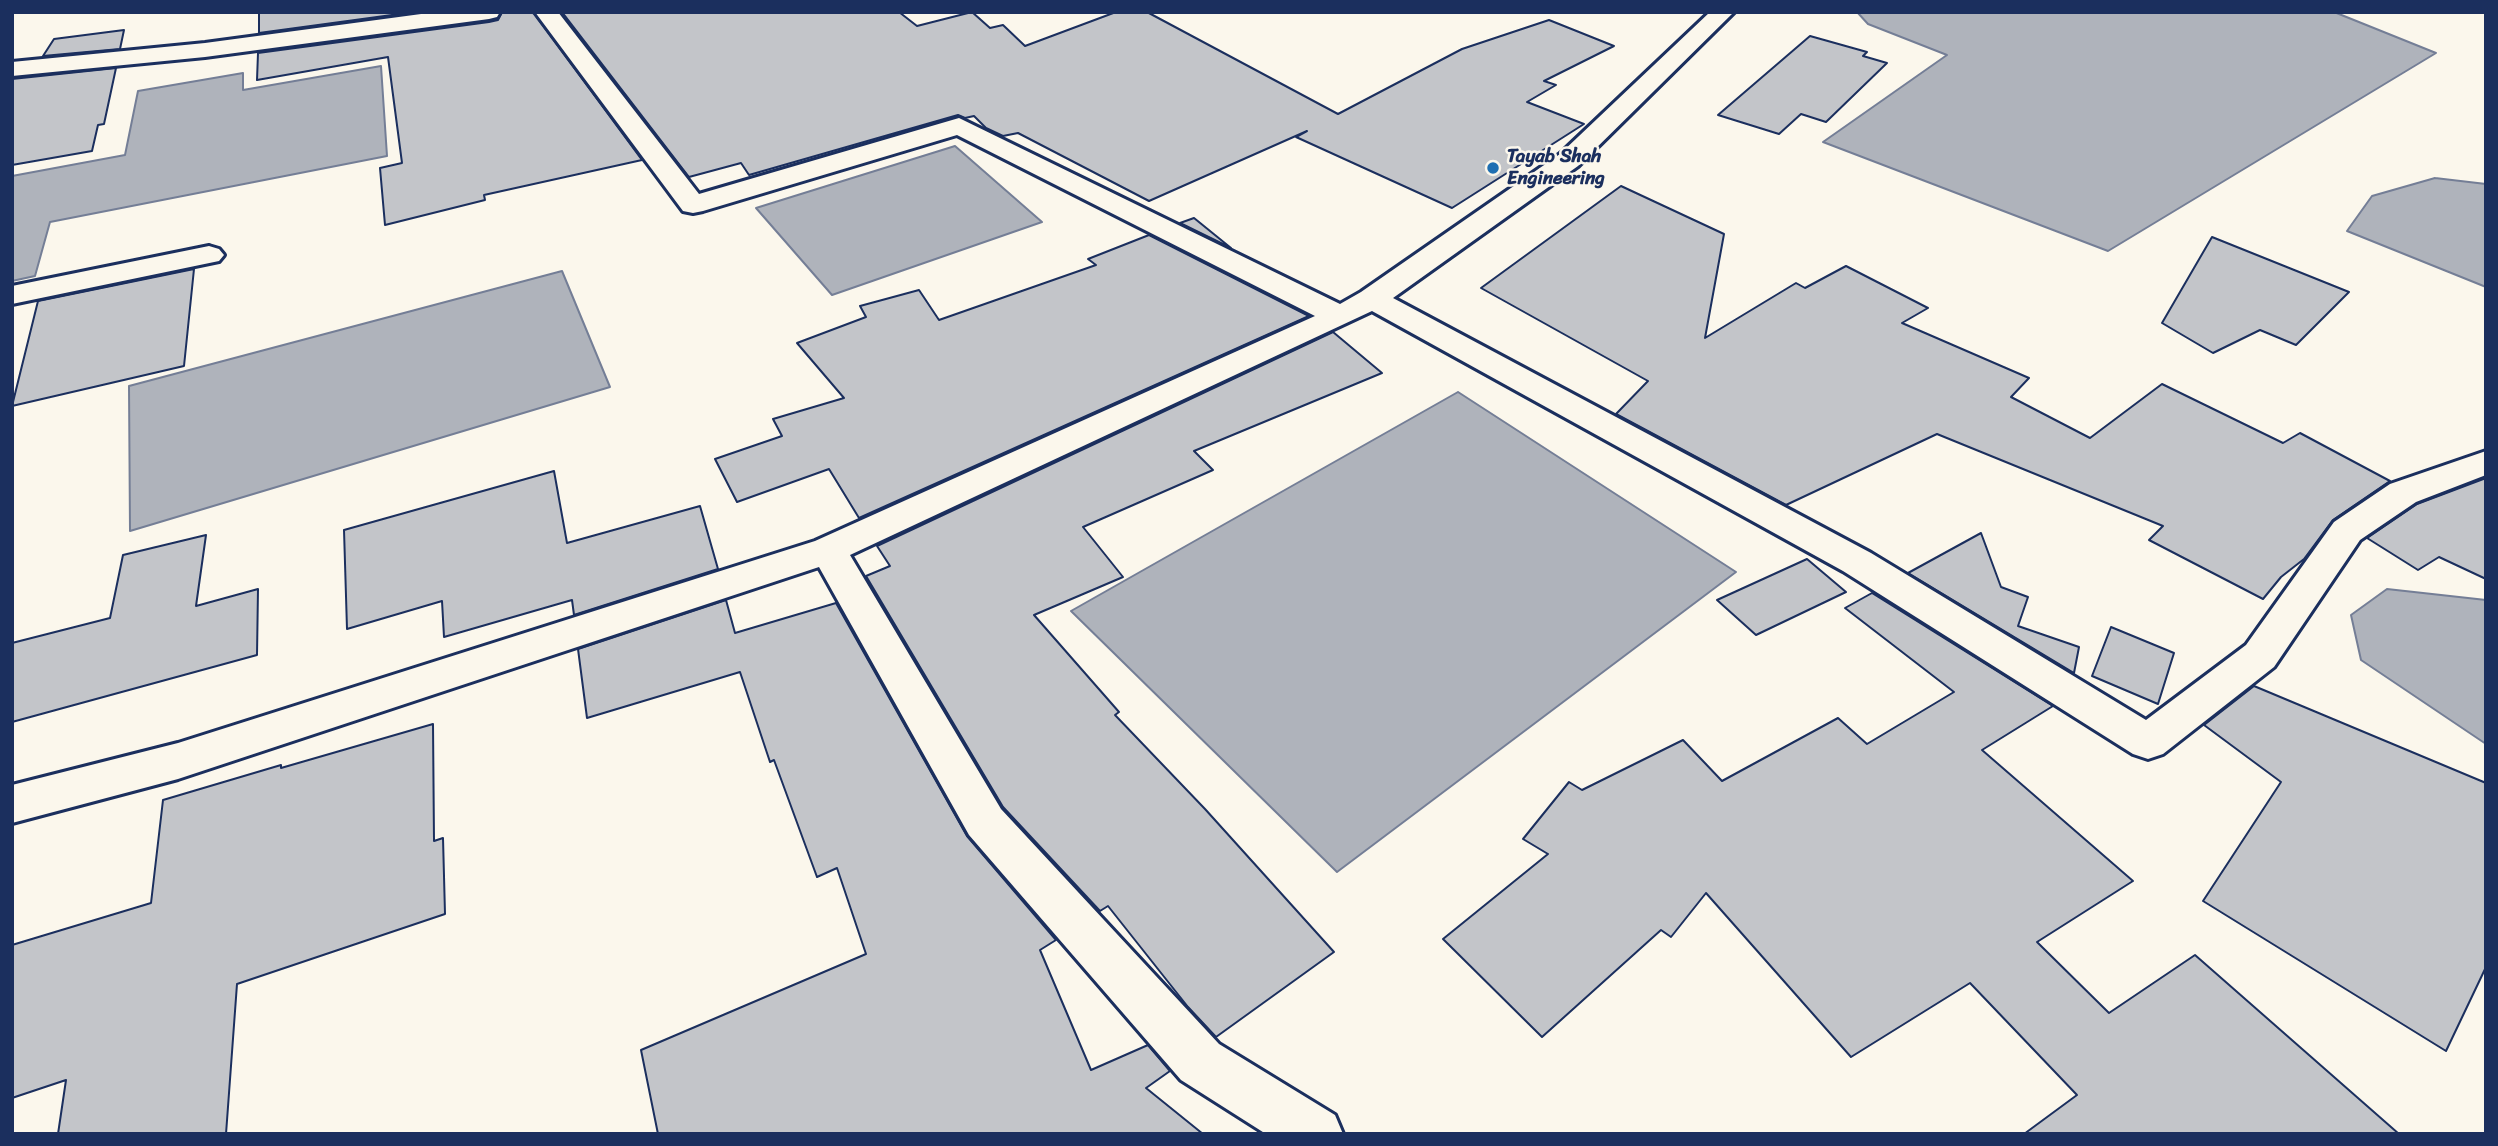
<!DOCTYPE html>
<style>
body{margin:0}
#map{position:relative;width:2498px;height:1146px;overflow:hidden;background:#fbf7ec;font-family:Sriracha,sans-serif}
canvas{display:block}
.frame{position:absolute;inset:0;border:14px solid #1b2f5e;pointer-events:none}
</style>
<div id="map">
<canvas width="2498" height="1146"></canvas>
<div class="frame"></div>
</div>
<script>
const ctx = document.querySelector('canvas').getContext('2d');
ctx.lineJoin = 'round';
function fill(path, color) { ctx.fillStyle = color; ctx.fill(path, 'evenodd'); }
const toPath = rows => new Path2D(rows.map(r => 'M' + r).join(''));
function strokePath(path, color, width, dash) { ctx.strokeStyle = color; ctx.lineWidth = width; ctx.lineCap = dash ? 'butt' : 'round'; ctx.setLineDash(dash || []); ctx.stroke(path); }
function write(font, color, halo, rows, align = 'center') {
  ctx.font = font + ' Sriracha,sans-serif'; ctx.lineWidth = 5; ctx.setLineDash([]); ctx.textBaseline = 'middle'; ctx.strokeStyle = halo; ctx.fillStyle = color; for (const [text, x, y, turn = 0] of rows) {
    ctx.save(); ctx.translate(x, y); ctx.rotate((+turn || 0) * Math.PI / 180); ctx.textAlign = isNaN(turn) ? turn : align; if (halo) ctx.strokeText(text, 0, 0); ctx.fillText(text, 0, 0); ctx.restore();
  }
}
const water = toPath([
 [1857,12,2334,12,2436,53,2108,251,1823,142,1947,55,1868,24,1857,12],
 [381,66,387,156,50,222,35,276,12,281,12,176,125,155,138,91,243,73,243,90,381,66],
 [955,146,1042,222,832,295,756,208,955,146],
 [2435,178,2486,184,2486,287,2347,231,2372,196,2435,178],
 [562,271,610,387,130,531,129,386,562,271],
 [1458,392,1736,572,1337,872,1071,611,1458,392],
 [2387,589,2486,600,2486,744,2361,660,2351,615,2387,589]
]);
fill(water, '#afb3bb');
strokePath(water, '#747e96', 2);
const building = toPath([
 [259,12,414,12,259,33,259,12],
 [502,12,533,12,642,160,484,195,485,200,385,225,380,168,402,163,388,57,257,80,258,53,489,22,498,20,502,12],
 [562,12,899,12,917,26,972,12,990,28,1003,25,1025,46,1116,12,1147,12,1338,114,1462,49,1549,20,1614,46,1544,81,1556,85,1527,102,1584,124,1452,208,1296,137,1307,131,1149,201,1018,133,1003,136,986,128,974,116,965,118,958,115,749,175,741,163,689,177,562,12],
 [124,30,120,49,43,56,54,39,124,30],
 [1810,36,1867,52,1863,56,1887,63,1826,122,1801,114,1779,134,1718,115,1810,36],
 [116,68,104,124,98,125,92,151,12,165,12,79,116,68],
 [1621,186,1724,234,1705,338,1796,283,1805,288,1846,266,1928,308,1902,323,2029,378,2011,397,2090,438,2162,384,2283,443,2300,433,2390,481,2333,520,2304,559,2281,577,2263,599,2149,540,2163,526,1937,434,1786,505,1616,414,1648,381,1481,288,1621,186],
 [1194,218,1231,248,1180,223,1194,218],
 [1149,235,1309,316,859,518,829,469,737,502,715,459,782,436,773,419,844,398,797,343,866,317,860,306,919,290,939,320,1096,265,1088,259,1149,235],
 [2212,237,2349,292,2296,345,2260,330,2213,353,2162,323,2212,237],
 [194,269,184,366,12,406,38,301,194,269],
 [1333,332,1382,373,1194,451,1213,470,1083,527,1123,577,1034,615,1119,712,1115,715,1205,809,1334,952,1216,1037,1188,1007,1108,906,1100,911,1003,807,866,576,890,566,877,546,1333,332],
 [554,471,567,543,700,506,718,569,574,615,572,600,444,637,442,601,347,629,344,530,554,471],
 [2486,478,2486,579,2439,557,2418,570,2367,538,2417,504,2486,478],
 [1981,533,2001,587,2028,597,2018,626,2079,647,2074,673,1908,573,1981,533],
 [206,535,196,606,258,589,257,655,12,722,12,643,110,618,123,555,206,535],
 [1807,559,1846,592,1756,635,1717,600,1807,559],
 [1872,593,2053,706,1982,750,2133,881,2037,942,2109,1013,2195,955,2399,1134,2024,1134,2077,1095,1970,983,1851,1057,1706,893,1671,937,1661,930,1542,1037,1443,939,1548,854,1523,839,1569,782,1582,790,1683,740,1722,781,1838,718,1867,744,1954,692,1845,608,1872,593],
 [726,600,735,633,836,603,967,836,1056,940,1040,950,1091,1070,1148,1045,1170,1071,1146,1088,1203,1134,658,1134,641,1050,866,954,837,868,817,877,774,760,770,762,740,672,587,718,578,649,726,600],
 [2111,627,2174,653,2158,704,2092,676,2111,627],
 [2254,686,2486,783,2486,967,2446,1051,2203,901,2281,782,2204,725,2254,686],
 [433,724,434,841,443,838,445,914,237,984,226,1134,58,1134,66,1080,12,1098,12,945,151,903,163,800,281,765,281,768,433,724]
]);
fill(building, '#c3c5c9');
strokePath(building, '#1b2f5e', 2);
const street = toPath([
 [436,12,500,12,497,17,489,19,205,57,12,76,12,62,205,43,436,12],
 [535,12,558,12,699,194,959,118,1340,304,1361,292,1560,154,1710,12,1734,12,1578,166,1393,298,1871,553,2146,720,2246,645,2334,522,2390,484,2486,451,2486,475,2416,502,2360,540,2274,667,2163,754,2148,759,2133,754,1843,571,1372,311,850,555,1001,809,1219,1044,1335,1115,1343,1134,1266,1134,1181,1080,969,835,819,567,178,779,12,823,12,785,178,743,815,541,1315,316,957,135,703,211,693,213,683,211,535,12],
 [209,246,219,249,224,255,219,261,12,304,12,286,209,246]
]);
strokePath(street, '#1b2f5e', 6);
fill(street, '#fbf7ec');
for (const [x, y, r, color] of [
 [1493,168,7,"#1f6fb2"]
]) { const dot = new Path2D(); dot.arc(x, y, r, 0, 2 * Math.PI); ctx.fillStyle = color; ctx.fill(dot); strokePath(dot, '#fbf7ec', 2.5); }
write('bold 19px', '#1b2f5e', '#fbf7ec', [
 ["Tayab Shah",1507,157],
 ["Engineering",1507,179]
], 'left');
</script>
